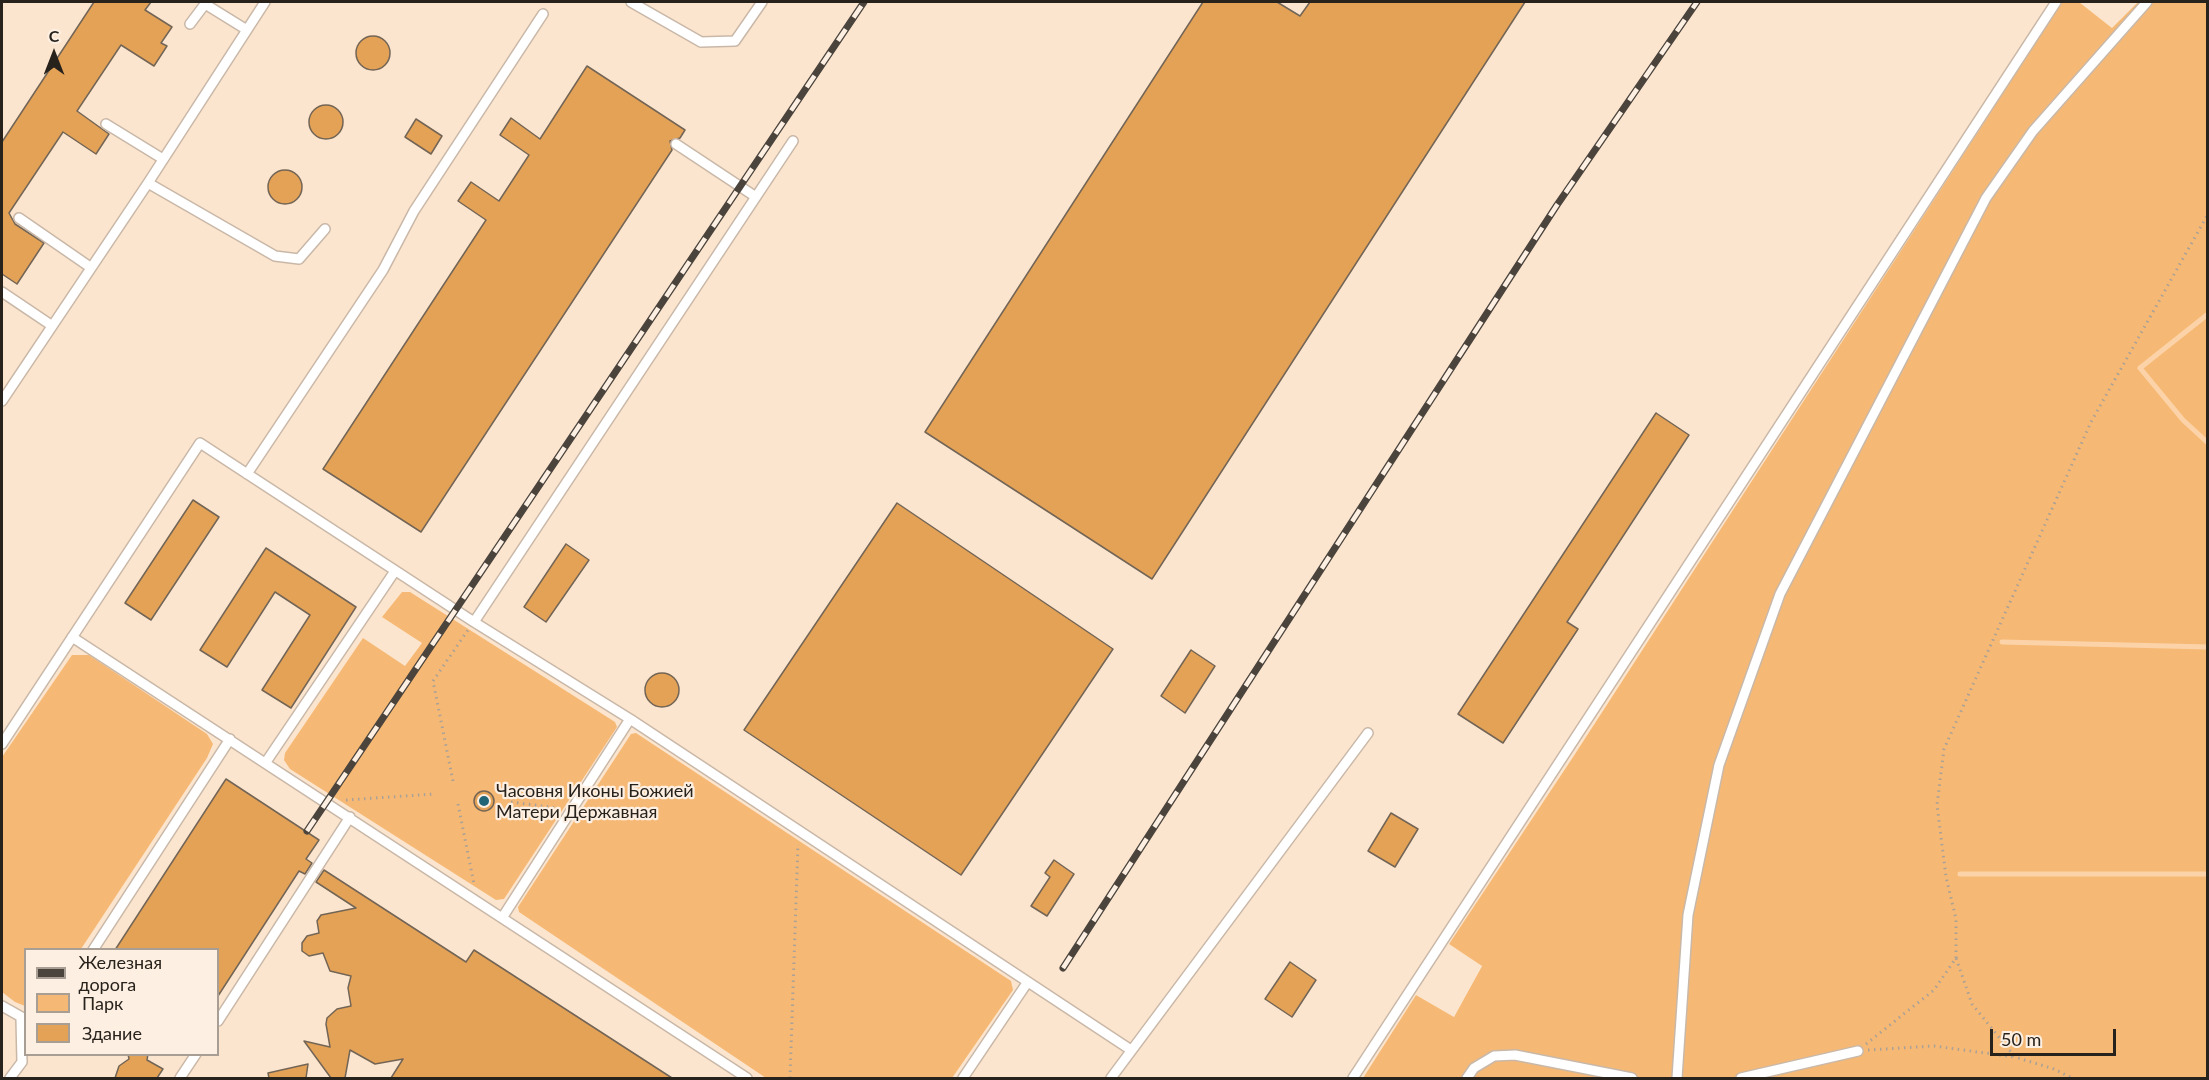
<!DOCTYPE html>
<meta charset="utf-8">
<style>
body{margin:0}
#map{position:relative;width:2209px;height:1080px;overflow:hidden;background:#fdf0e2;font-family:Lato,sans-serif}
canvas{display:block}
.frame{position:absolute;inset:0;border:3px solid #28221c;pointer-events:none}
.legend{position:absolute;left:24px;top:948px;width:195px;height:108px;box-sizing:border-box;background:#fdf0e2;border:2px solid #a89e93;margin:0;padding:8px 10px;list-style:none;font-size:18px;color:#28221c}
.legend li{display:flex;align-items:center;gap:12px;height:30px}
.legend b{width:30px;border:2px solid #a89e93}
.north{position:absolute;left:24px;top:24px;width:60px;height:60px;-webkit-text-stroke:4px #fdf0e2;paint-order:stroke;rotate:0deg;font-size:16px;font-weight:700;line-height:24px;text-align:center;color:#28221c}
.north::after{content:'';display:block;margin:auto;width:21px;height:27px;background:#28221c;clip-path:polygon(50% 0,100% 100%,50% 72%,0 100%)}
.scale{position:absolute;left:1990px;top:1029px;width:126px;height:27px;box-sizing:border-box;border:3px solid #28221c;border-top:0;padding-left:8px;font-size:18px;line-height:21px;white-space:nowrap;color:#28221c;-webkit-text-stroke:4px #fdf0e2;paint-order:stroke}
</style>
<div id="map">
<canvas width="2209" height="1080"></canvas>
<div class="frame"></div>
<ul class="legend">
<li><b style="height:8px;background:#4b443d"></b>Железная дорога</li>
<li><b style="height:16px;background:#f6b975"></b>Парк</li>
<li><b style="height:16px;background:#e4a257"></b>Здание</li>
</ul>
<div class="north">С</div>
<div class="scale">50 m</div>
</div>
<script>
const ctx = document.querySelector('canvas').getContext('2d');
ctx.lineJoin = 'round';
function fill(path, color) { ctx.fillStyle = color; ctx.fill(path, 'evenodd'); }
const toPath = rows => new Path2D(rows.map(r => 'M' + r).join(''));
function strokePath(path, color, width, dash) { ctx.strokeStyle = color; ctx.lineWidth = width; ctx.lineCap = dash ? 'butt' : 'round'; ctx.setLineDash(dash || []); ctx.stroke(path); }
function write(font, color, halo, rows, align = 'center') {
  ctx.font = font + ' Lato,sans-serif'; ctx.lineWidth = 4.5; ctx.setLineDash([]); ctx.textBaseline = 'middle'; ctx.strokeStyle = halo; ctx.fillStyle = color; for (const [text, x, y, turn = 0] of rows) {
    ctx.save(); ctx.translate(x, y); ctx.rotate((+turn || 0) * Math.PI / 180); ctx.textAlign = isNaN(turn) ? turn : align; if (halo) ctx.strokeText(text, 0, 0); ctx.fillText(text, 0, 0); ctx.restore();
  }
}
fill(toPath([
 [2,2,2062,2,1573,757,1449,944,1482,965,1454,1017,1416,995,1363,1078,2,1078],
 [26,950,218,950,218,1054,26,1054],
 [2079,2,2138,2,2112,28]
]), '#fce5ce');
fill(toPath([
 [2062,2,2079,2,2112,28,2138,2,2207,2,2207,1078,1363,1078,1416,995,1454,1017,1482,966,1449,944,1573,757],
 [402,592,410,592,615,722,617,727,504,899,496,900,290,769,284,760,285,753,363,638,405,666,422,643,382,617],
 [72,655,89,655,207,734,213,744,207,758,81,949,26,950,25,1006,15,1002,2,992,2,757],
 [636,733,1011,981,1013,990,952,1078,766,1078,519,912,518,907,631,734]
]), '#f6b975');
strokePath(toPath([
 [2208,314,2140,368,2183,420,2208,443],
 [2002,642,2208,647],
 [1960,874,2208,874]
]), '#fcd3a8', 5);
const building = toPath([
 [94,2,151,2,145,10,172,27,161,43,167,46,154,66,121,45,77,111,109,134,96,154,63,132,9,213,15,224,44,243,17,284,2,274,2,142,94,2],
 [1203,2,1277,2,1300,16,1310,2,1525,2,1152,579,925,432,1203,2],
 '356 53a17 17 0 1 1 34 0a17 17 0 1 1-34 0Z',
 [587,66,685,130,680,138,670,141,672,150,421,532,323,469,486,220,458,201,471,182,499,201,529,155,500,135,511,118,540,139,587,66],
 '309 122a17 17 0 1 1 34 0a17 17 0 1 1-34 0Z',
 [416,119,442,136,431,154,405,137,416,119],
 '268 187a17 17 0 1 1 34 0a17 17 0 1 1-34 0Z',
 [1656,413,1689,435,1567,622,1578,629,1503,743,1458,714,1656,413],
 [193,500,219,517,151,620,125,603,193,500],
 [897,503,1113,649,961,875,744,730,897,503],
 [566,544,589,560,546,622,524,607,566,544],
 [266,548,356,607,291,708,262,690,310,615,275,592,227,667,200,650,266,548],
 [1191,650,1215,666,1185,713,1161,696,1191,650],
 '645 690a17 17 0 1 1 34 0a17 17 0 1 1-34 0Z',
 [226,779,319,840,306,859,312,863,305,874,299,871,218,996,218,950,115,950,226,779],
 '474 801a10 10 0 1 1 20 0a10 10 0 1 1-20 0Z',
 [1391,813,1418,829,1395,867,1368,851,1391,813],
 [1054,860,1074,874,1047,916,1031,906,1050,877,1045,873,1054,860],
 [324,870,466,962,474,950,672,1078,391,1078,403,1059,375,1064,350,1050,345,1078,331,1078,304,1041,330,1047,326,1024,327,1018,337,1009,351,1006,348,988,351,976,330,971,323,953,309,956,302,951,302,943,307,936,319,933,317,921,321,915,356,908,316,882,324,870],
 [1290,962,1316,980,1292,1017,1265,999,1290,962],
 [128,1054,148,1054,147,1060,163,1069,157,1078,115,1078,119,1066,129,1059,128,1054],
 [308,1064,306,1078,269,1078,268,1073,308,1064]
]);
fill(building, '#e4a257');
strokePath(building, '#736556', 1.5);
const service = toPath([
 [631,2,701,42,735,41,762,2],
 [190,24,205,4,247,30],
 [106,124,163,159],
 [676,144,756,197],
 [148,183,275,256,299,259,325,229],
 [19,218,90,267],
 [2,292,51,325],
 [2,401,148,183,265,2],
 [247,474,383,270,414,211,543,14],
 [474,622,793,141],
 [72,637,747,1078],
 [2,744,200,443,474,622,630,719,1131,1050],
 [266,762,395,571],
 [502,918,630,719],
 [93,950,230,739],
 [2,1006,25,1019],
 [218,1021,350,817],
 [10,1078,22,1062,21,1019],
 [180,1078,196,1054],
 [963,1078,1027,983],
 [1111,1078,1368,733],
 [1353,1078,2056,2],
 [1467,1078,1474,1068,1494,1056,1515,1055,1632,1078],
 [1677,1078,1688,915,1719,765,1780,594,1986,198,2033,131,2147,2],
 [1741,1078,1858,1051]
]);
strokePath(service, '#c9b8a8', 12);
strokePath(toPath([
 [453,781,433,681,468,630],
 [346,800,434,794],
 [511,802,557,808],
 [458,804,474,884],
 [1956,958,1956,919,1946,877,1937,805,1944,749,2091,422,2208,214],
 [1866,1044,1934,990,1956,958,1972,1004,2015,1057,2054,1069,2072,1078],
 [1868,1050,1934,1046,2014,1057],
 [790,1078,798,844]
]), '#aba196', 3, [1.5, 4.5]);
strokePath(service, '#fff', 9);
const rail = toPath([
 [307,831,864,2],
 [1063,968,1557,205,1697,2]
]);
strokePath(rail, '#4b443d', 7);
strokePath(rail, '#fdf0e2', 4.5, [14]);
for (const [x, y, r, color] of [
 [484,801,6,"#216577"]
]) { const dot = new Path2D(); dot.arc(x, y, r, 0, 2 * Math.PI); ctx.fillStyle = color; ctx.fill(dot); strokePath(dot, '#fdf0e2', 2); }
write('18px', '#28221c', '#fdf0e2', [
 ["Часовня Иконы Божией",496,791],
 ["Матери Державная",496,812]
], 'left');
</script>
